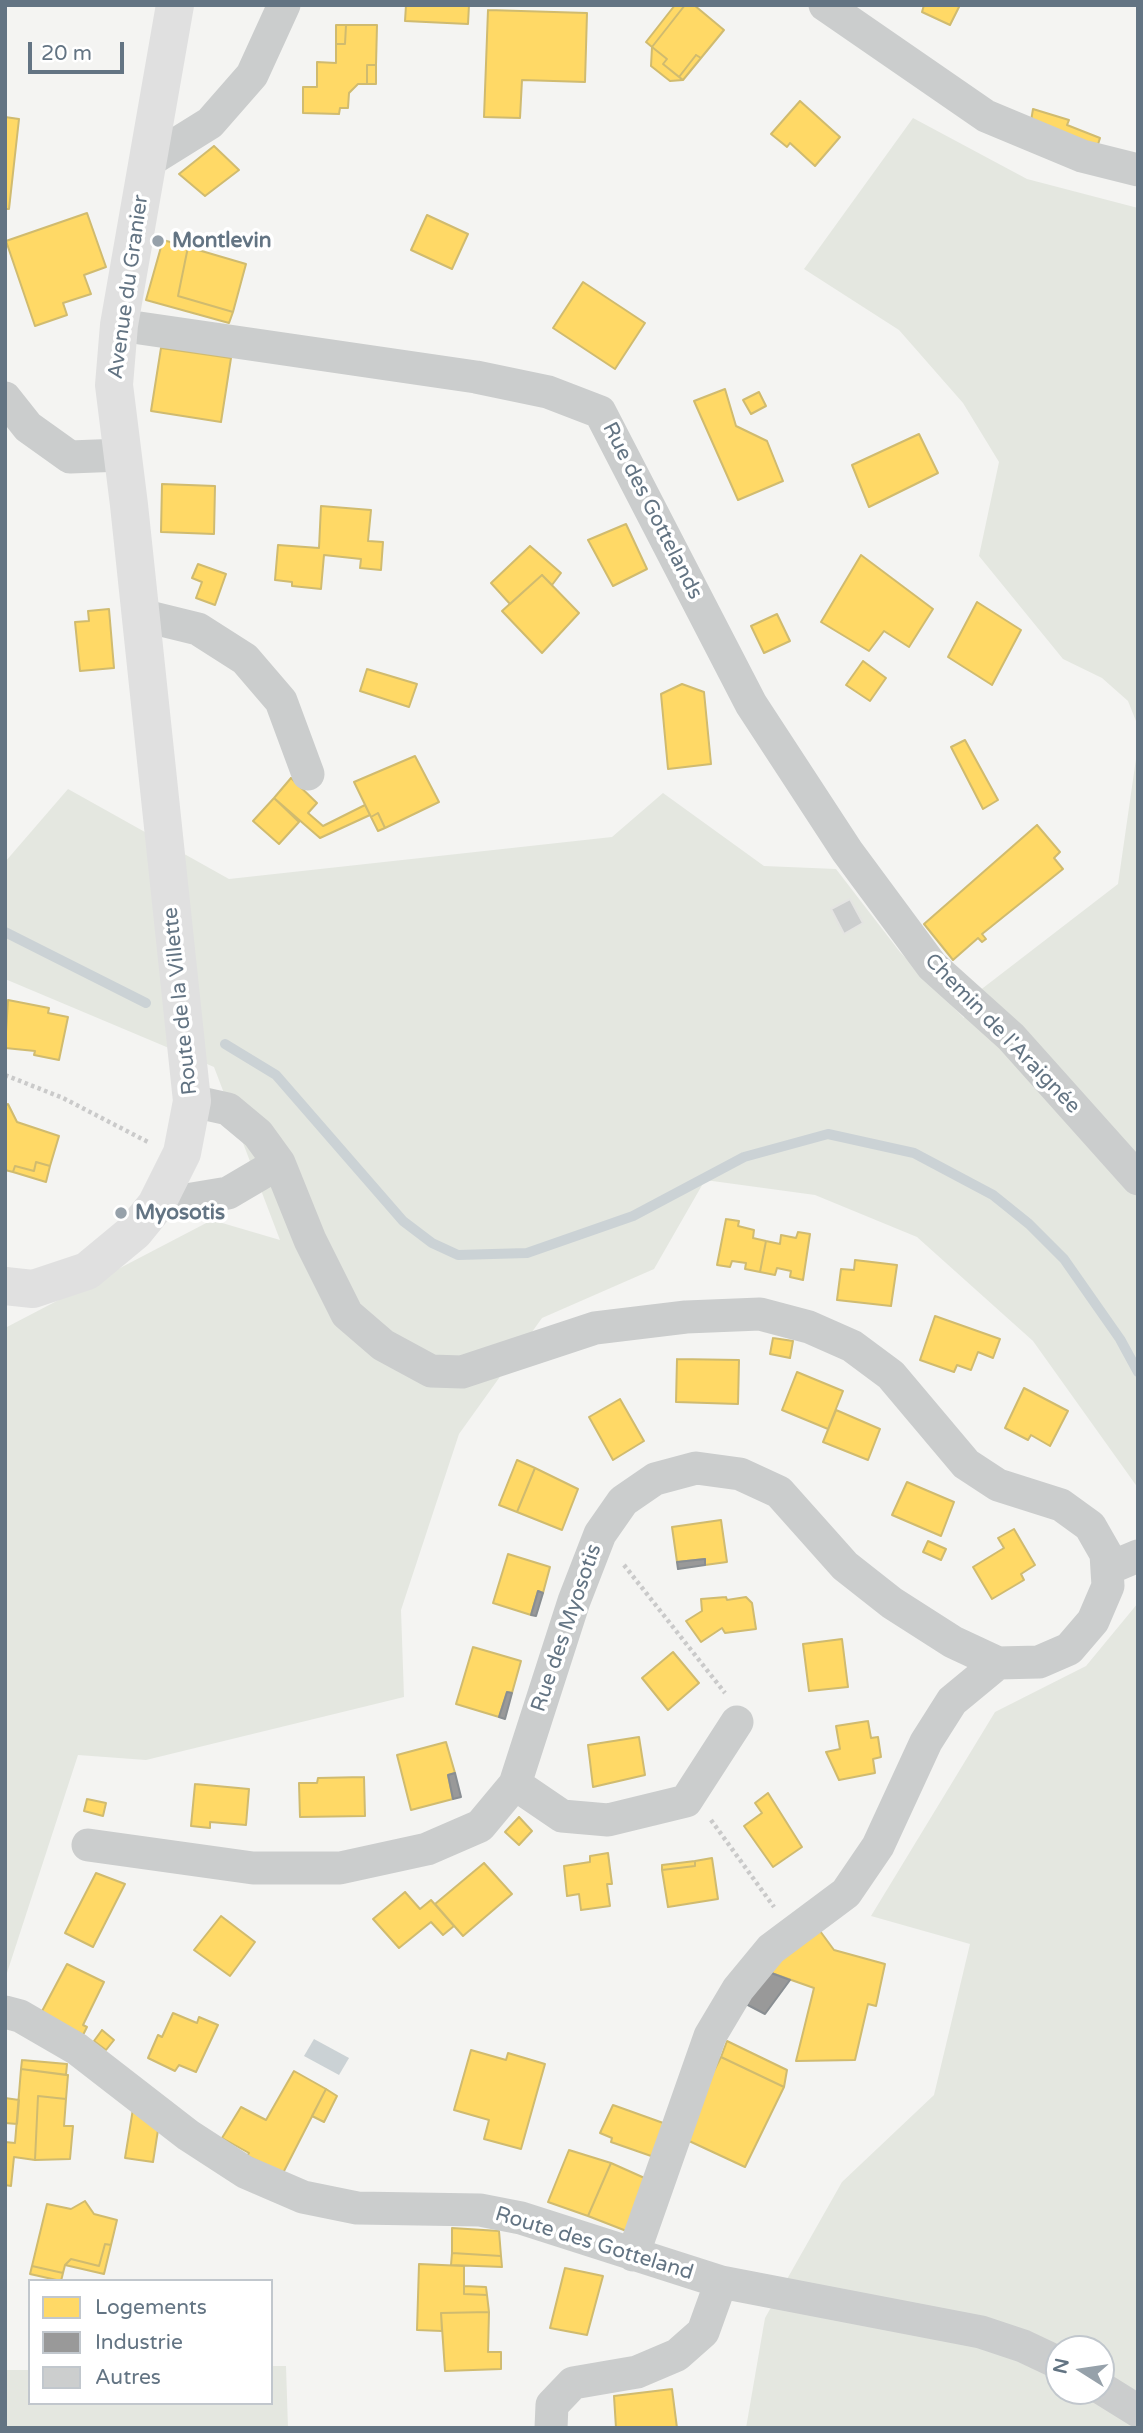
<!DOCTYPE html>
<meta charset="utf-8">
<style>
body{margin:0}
#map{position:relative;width:1143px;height:2433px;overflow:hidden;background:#f4f4f2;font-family:"Varela Round",sans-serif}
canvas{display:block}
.frame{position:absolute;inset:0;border:7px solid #637483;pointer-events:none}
.legend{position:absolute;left:28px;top:2279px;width:245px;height:126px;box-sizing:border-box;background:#fff;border:2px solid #c1c7cd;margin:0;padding:9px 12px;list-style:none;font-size:21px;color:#637483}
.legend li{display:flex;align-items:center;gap:14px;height:35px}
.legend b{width:35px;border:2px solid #c1c7cd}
.north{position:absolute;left:1045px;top:2335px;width:70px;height:70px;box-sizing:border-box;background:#fff;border:2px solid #c1c7cd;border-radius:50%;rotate:282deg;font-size:19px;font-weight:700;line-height:28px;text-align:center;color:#637483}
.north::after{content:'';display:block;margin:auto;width:24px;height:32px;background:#96a1aa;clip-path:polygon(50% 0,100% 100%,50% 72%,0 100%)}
.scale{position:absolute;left:28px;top:42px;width:96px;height:32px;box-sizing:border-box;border:4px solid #637483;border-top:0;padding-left:9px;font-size:21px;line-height:24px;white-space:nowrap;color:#637483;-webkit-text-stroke:5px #fff;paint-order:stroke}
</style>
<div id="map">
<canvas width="1143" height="2433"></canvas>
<div class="frame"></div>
<ul class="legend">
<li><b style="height:19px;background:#ffd966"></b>Logements</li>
<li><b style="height:19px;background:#999"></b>Industrie</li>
<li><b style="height:19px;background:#cccece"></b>Autres</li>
</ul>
<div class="north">N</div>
<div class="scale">20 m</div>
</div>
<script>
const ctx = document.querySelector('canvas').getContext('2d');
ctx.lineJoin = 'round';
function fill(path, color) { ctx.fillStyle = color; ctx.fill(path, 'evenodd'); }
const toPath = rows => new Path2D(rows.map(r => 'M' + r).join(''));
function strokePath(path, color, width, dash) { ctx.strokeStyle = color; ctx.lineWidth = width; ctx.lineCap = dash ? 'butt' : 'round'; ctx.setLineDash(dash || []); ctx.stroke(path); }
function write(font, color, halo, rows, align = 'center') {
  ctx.font = font + ' "Varela Round",sans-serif'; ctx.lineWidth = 7; ctx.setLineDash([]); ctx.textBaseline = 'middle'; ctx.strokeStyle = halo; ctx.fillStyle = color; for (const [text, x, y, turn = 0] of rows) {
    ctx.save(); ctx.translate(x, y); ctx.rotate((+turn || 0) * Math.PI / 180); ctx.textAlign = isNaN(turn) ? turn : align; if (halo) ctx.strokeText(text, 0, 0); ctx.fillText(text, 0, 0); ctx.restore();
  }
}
fill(toPath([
 [913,118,1027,179,1138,208,1138,726,1128,701,1102,678,1063,659,979,556,999,462,963,403,899,330,804,269],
 [1138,745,1138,1488,1033,1341,917,1237,815,1195,705,1180,654,1269,542,1318,459,1434,401,1610,404,1697,146,1760,78,1755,5,1979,5,1328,212,1220,280,1240,214,1067,5,979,5,862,68,789,229,879,612,837,663,793,764,866,836,869,900,952,964,1018,970,998,1118,884],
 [1138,1603,1138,2428,746,2428,765,2318,842,2182,934,2095,970,1944,871,1916,995,1712,1086,1666],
 [1059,2349,1101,2349,1101,2391,1059,2391],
 [271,2366,286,2366,288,2428,5,2428,5,2370,30,2370,30,2403,271,2403]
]), '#e4e7e0');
fill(toPath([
 [314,2039,349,2058,339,2075,304,2056]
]), '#cbd2d5');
const homes = toPath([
 [406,5,469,5,468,24,405,21,406,5],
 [675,5,685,5,652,47,646,42,675,5],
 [685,5,694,5,724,30,701,58,696,55,679,77,663,64,667,59,652,47,685,5],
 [924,5,960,5,950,25,922,12,924,5],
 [488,10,587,13,585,82,522,80,520,118,484,117,488,10],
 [336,25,346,25,345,44,336,44,336,25],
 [346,25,377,25,376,65,367,65,367,84,358,84,349,93,348,108,340,108,339,114,303,113,303,87,317,87,317,62,336,63,336,44,345,44,346,25],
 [652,47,667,59,663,64,683,80,670,81,651,66,652,47],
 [696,55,701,58,683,80,679,77,696,55],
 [367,65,376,65,376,84,367,84,367,65],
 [800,101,840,137,815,166,790,143,787,147,771,134,800,101],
 [1033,109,1069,120,1067,125,1100,138,1094,157,1029,133,1033,109],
 [5,117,19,119,9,209,5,209,5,117],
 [214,146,239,170,205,196,179,174,214,146],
 [87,213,106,267,84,275,91,294,63,303,67,315,35,326,6,241,87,213],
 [427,215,468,234,452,269,411,250,427,215],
 [163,240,188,247,178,296,233,312,229,323,146,300,163,240],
 [188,247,246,264,233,312,178,296,188,247],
 [583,282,645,323,615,369,553,328,583,282],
 [161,348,231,358,221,422,151,411,161,348],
 [725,389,736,426,767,441,783,481,738,500,694,401,725,389],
 [759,392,766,406,751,414,743,400,759,392],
 [919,434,938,473,869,507,852,465,919,434],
 [162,484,215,486,214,534,161,532,162,484],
 [321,506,371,510,368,541,383,542,381,570,360,568,361,559,324,555,321,589,292,586,292,582,275,580,278,545,319,548,321,506],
 [626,524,647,569,613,586,588,540,626,524],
 [530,546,561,573,552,585,542,575,510,604,491,583,530,546],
 [861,555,933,609,909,647,884,631,869,651,821,622,861,555],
 [198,564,226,574,215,605,196,598,202,582,192,578,198,564],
 [542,575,579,613,542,653,502,611,542,575],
 [977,602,1021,630,992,685,948,657,977,602],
 [109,609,114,668,80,671,75,622,89,621,88,611,109,609],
 [777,614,790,641,764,653,751,626,777,614],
 [863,661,886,678,870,701,846,685,863,661],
 [367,669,417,684,409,707,360,691,367,669],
 [682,684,704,692,711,764,668,769,661,694,682,684],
 [965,740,998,800,983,809,951,747,965,740],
 [415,756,439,802,385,828,378,813,371,817,354,782,415,756],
 [291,778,317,803,308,813,323,826,365,805,370,815,320,838,274,798,291,778],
 [274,798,299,822,279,844,253,821,274,798],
 [378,813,385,828,378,831,371,817,378,813],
 [1037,825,1060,852,1054,858,1063,869,982,934,986,939,982,942,978,938,953,960,924,924,1037,825],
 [8,1000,49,1008,48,1013,68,1017,59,1060,34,1055,35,1051,5,1048,8,1000],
 [8,1104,17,1122,59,1136,50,1166,36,1162,34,1171,15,1166,13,1172,5,1170,5,1106,8,1104],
 [36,1162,50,1166,46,1182,13,1172,15,1166,34,1171,36,1162],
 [726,1219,739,1221,738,1226,754,1230,753,1238,766,1241,760,1272,745,1269,746,1263,732,1261,730,1267,717,1265,726,1219],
 [798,1232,810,1234,803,1280,790,1277,791,1271,777,1268,775,1275,760,1272,766,1241,780,1244,781,1235,796,1238,798,1232],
 [855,1260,897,1265,891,1306,837,1300,841,1269,854,1270,855,1260],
 [935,1316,1000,1339,993,1358,978,1352,971,1370,957,1365,954,1372,920,1360,935,1316],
 [773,1338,793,1341,790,1358,770,1354,773,1338],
 [677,1359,739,1360,738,1404,676,1402,677,1359],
 [797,1372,843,1391,828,1429,782,1410,797,1372],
 [1024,1388,1068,1411,1050,1446,1031,1435,1028,1440,1005,1428,1024,1388],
 [620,1399,644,1441,613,1460,589,1417,620,1399],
 [836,1410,880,1429,868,1460,823,1442,836,1410],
 [517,1460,535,1468,517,1512,499,1505,517,1460],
 [535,1468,578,1489,562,1530,517,1512,535,1468],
 [907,1482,954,1502,941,1536,892,1515,907,1482],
 [721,1520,727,1562,705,1565,705,1559,677,1562,672,1527,721,1520],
 [1014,1529,1035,1565,1021,1574,1024,1580,992,1599,973,1567,1004,1548,998,1538,1014,1529],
 [928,1541,946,1549,941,1560,923,1552,928,1541],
 [508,1554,550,1567,543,1593,538,1591,531,1615,493,1603,508,1554],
 [726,1597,727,1600,746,1597,752,1603,756,1629,725,1633,722,1628,701,1642,686,1621,702,1611,701,1599,726,1597],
 [842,1639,848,1687,809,1691,803,1644,842,1639],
 [473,1647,521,1661,512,1693,507,1692,499,1717,456,1704,473,1647],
 [673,1652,699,1683,668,1710,642,1678,673,1652],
 [868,1721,871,1738,878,1737,881,1757,873,1759,875,1773,839,1780,826,1752,840,1749,836,1726,868,1721],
 [639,1737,645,1775,593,1787,588,1745,639,1737],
 [446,1742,455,1773,448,1775,453,1799,411,1810,397,1755,446,1742],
 [364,1777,365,1816,300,1817,299,1783,317,1783,318,1778,364,1777],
 [195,1784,249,1789,246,1825,210,1822,210,1828,191,1826,195,1784],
 [768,1793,802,1847,773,1867,744,1826,762,1813,755,1803,768,1793],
 [87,1799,106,1803,103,1816,84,1811,87,1799],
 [519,1817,532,1831,519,1845,505,1832,519,1817],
 [608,1853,612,1884,607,1884,610,1906,581,1910,579,1894,567,1896,564,1866,590,1862,590,1856,608,1853],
 [712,1858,718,1899,668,1907,662,1870,695,1866,695,1861,712,1858],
 [695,1861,695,1866,662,1870,662,1865,695,1861],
 [484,1863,512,1894,463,1936,435,1904,484,1863],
 [96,1873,125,1884,93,1947,65,1933,96,1873],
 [405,1892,420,1909,431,1900,454,1926,443,1935,431,1922,399,1948,373,1919,405,1892],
 [221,1916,255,1942,230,1976,194,1950,221,1916],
 [820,1931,834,1950,885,1964,876,2006,868,2004,855,2060,796,2061,814,1988,766,1971,820,1931],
 [67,1964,104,1982,83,2025,87,2027,83,2035,41,2013,67,1964],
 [173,2013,197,2023,199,2017,218,2025,196,2072,179,2065,175,2071,148,2058,158,2035,162,2037,173,2013],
 [102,2030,114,2040,106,2050,94,2041,102,2030],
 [727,2041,787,2070,784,2087,721,2057,727,2041],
 [471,2050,506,2060,508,2053,545,2064,521,2149,484,2139,489,2120,454,2110,471,2050],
 [721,2057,784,2087,745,2167,687,2140,702,2094,721,2057],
 [22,2060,67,2064,66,2075,21,2069,22,2060],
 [21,2069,68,2075,66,2099,38,2096,35,2160,14,2157,11,2186,5,2185,5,2142,15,2143,21,2069],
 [294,2071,326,2089,283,2173,247,2156,249,2153,222,2138,241,2107,266,2120,294,2071],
 [326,2089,337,2096,324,2122,312,2116,326,2089],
 [38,2096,66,2099,64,2126,73,2126,70,2159,35,2160,38,2096],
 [5,2098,19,2100,17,2124,5,2123,5,2098],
 [613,2105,666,2124,654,2157,611,2142,612,2138,600,2133,613,2105],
 [133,2109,158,2130,153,2162,125,2158,133,2109],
 [569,2150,611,2163,588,2216,548,2202,569,2150],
 [611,2163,649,2180,629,2232,588,2216,611,2163],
 [85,2201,94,2214,117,2220,111,2245,105,2244,99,2266,71,2259,65,2265,63,2273,32,2266,47,2204,71,2209,85,2201],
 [452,2228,499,2231,501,2256,452,2253,452,2228],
 [105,2244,111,2245,104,2274,65,2265,71,2259,99,2266,105,2244],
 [452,2253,501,2256,502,2267,451,2265,452,2253],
 [419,2264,464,2266,464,2294,487,2295,489,2312,441,2313,442,2331,417,2330,419,2264],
 [32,2266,63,2273,61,2281,30,2274,32,2266],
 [565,2268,603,2276,587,2335,550,2328,565,2268],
 [464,2286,486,2287,487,2295,464,2294,464,2286],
 [489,2312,488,2352,501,2352,501,2369,445,2371,441,2313,489,2312],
 [672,2389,677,2428,616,2428,614,2396,672,2389]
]);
fill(homes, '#ffd966');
strokePath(homes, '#d0bb6f', 2);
const industry = toPath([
 [705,1559,705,1565,678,1569,677,1562,705,1559],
 [538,1591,543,1593,536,1616,531,1615,538,1591],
 [507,1692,512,1693,505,1719,499,1717,507,1692],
 [455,1773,461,1797,453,1799,448,1775,455,1773],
 [766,1971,790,1980,765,2014,744,2003,766,1971]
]);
fill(industry, '#999');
strokePath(industry, '#898e92', 2);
strokePath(toPath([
 [5,932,146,1003],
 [225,1044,276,1075,403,1221,432,1243,458,1255,527,1253,633,1216,744,1157,828,1134,914,1153,993,1195,1029,1224,1064,1259,1120,1339,1138,1372]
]), '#cbd2d5', 10);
const building = toPath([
 [850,899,863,923,844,934,831,909,850,899]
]);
fill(building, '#cccece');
strokePath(building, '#e4e4e2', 2);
strokePath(toPath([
 [5,1075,63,1098,148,1142],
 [624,1565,725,1693],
 [711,1820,774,1907]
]), '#cacaca', 4.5, [3.5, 3.5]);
strokePath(toPath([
 [825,5,986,116,1082,156,1138,170],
 [149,161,210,123,252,75,284,5],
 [119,325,476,377,548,392,600,412,751,704,847,851,932,966,1011,1037,1138,1179],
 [5,398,28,427,70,457,122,455],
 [141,615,198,629,245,659,281,701,308,774],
 [156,1205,228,1193,279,1163],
 [1107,1569,1138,1556],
 [515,1784,562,1816,608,1820,686,1801,737,1722],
 [88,1845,253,1868,340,1868,427,1849,480,1826,515,1784,574,1601,600,1534,623,1501,655,1479,696,1468,740,1474,779,1492,845,1566,892,1603,953,1642,998,1663,1039,1662,1069,1649,1093,1621,1108,1586,1106,1554,1090,1526,1061,1505,998,1485,966,1464,891,1375,852,1346,809,1327,760,1314,686,1317,595,1328,462,1372,431,1371,383,1345,347,1314,310,1240,279,1163,258,1134,228,1109,192,1101],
 [5,2012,20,2016,77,2049,188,2135,245,2172,303,2197,357,2208,480,2210,521,2218,721,2282,981,2332,1023,2346,1059,2363],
 [633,2255,710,2036,738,1989,771,1949,846,1893,878,1846,926,1742,952,1701,998,1663],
 [1101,2388,1138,2411],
 [551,2428,552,2405,573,2383,637,2372,677,2355,703,2332,721,2282]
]), '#cbcdcd', 33);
strokePath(toPath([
 [5,1286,33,1289,87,1271,134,1232,156,1205,182,1153,192,1101,129,505,114,385,119,325,175,5]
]), '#e0e0e0', 38);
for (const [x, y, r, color] of [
 [158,241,7,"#96a1aa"],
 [121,1213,7,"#96a1aa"]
]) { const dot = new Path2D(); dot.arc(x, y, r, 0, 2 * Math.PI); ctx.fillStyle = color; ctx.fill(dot); strokePath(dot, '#fff', 2.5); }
write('bold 21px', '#637483', '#fff', [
 ["Montlevin",172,241],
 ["Myosotis",135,1213]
], 'left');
write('21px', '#637483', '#fff', [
 ["Avenue du Granier",129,287,-82],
 ["Rue des Gottelands",652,511,63],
 ["Route de la Villette",181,1001,-96],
 ["Chemin de l'Araignée",1002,1034,46],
 ["Rue des Myosotis",567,1628,-71],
 ["Route des Gotteland",594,2244,17]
]);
</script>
